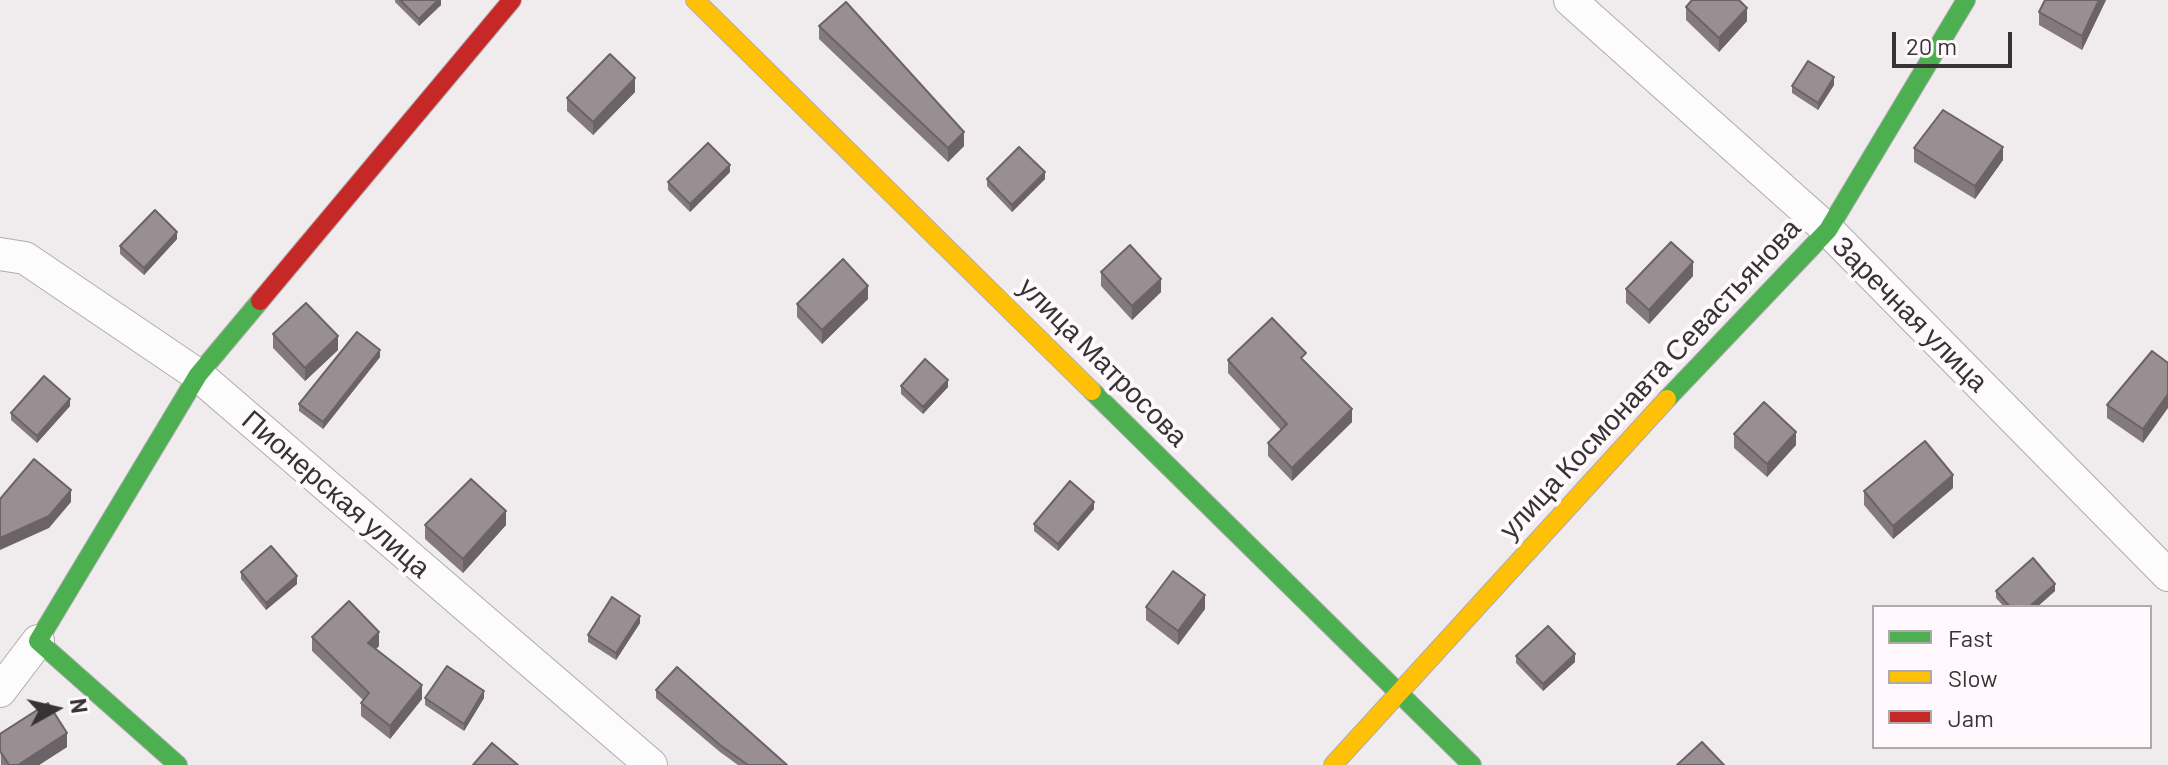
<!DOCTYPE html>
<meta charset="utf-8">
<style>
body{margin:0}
#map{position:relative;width:2168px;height:765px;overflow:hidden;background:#f0ecee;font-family:Barlow,sans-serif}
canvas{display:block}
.legend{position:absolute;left:1872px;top:605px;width:280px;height:144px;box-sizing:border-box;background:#fff8fc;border:2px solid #afa9ac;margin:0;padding:10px 14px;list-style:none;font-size:24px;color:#363335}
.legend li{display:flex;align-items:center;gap:16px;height:40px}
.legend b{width:40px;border:2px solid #afa9ac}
.north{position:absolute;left:16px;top:669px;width:80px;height:80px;-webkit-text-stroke:6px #fff8fc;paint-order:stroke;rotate:82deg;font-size:22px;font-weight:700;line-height:32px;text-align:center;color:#363335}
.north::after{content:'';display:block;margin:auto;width:28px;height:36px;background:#363335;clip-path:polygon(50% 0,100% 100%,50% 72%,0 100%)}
.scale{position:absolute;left:1892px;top:32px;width:120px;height:36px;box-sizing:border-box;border:4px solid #363335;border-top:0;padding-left:10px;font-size:24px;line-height:28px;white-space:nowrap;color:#363335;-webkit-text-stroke:6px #fff8fc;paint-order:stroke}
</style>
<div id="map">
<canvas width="2168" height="765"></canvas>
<ul class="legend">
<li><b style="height:10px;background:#4caf50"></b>Fast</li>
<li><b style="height:10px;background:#ffc107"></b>Slow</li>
<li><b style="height:10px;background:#c62828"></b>Jam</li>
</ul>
<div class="north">N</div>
<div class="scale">20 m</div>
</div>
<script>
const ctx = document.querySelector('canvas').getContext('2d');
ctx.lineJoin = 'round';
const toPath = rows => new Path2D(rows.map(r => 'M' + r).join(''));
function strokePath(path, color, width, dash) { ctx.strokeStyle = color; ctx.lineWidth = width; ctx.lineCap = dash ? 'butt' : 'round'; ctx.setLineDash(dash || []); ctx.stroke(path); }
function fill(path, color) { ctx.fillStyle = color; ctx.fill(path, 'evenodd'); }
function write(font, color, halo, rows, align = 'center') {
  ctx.font = font + ' Barlow,sans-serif'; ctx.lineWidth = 8; ctx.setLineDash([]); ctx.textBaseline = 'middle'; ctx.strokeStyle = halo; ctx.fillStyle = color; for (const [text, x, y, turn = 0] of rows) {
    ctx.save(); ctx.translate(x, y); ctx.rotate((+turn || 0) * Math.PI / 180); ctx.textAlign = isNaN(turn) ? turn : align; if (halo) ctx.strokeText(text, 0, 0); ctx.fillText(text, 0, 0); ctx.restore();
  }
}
const street = toPath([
 [1570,0,1828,230,2168,575],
 [0,254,25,258,198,375,651,765],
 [0,691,38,641]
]);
const fast = toPath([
 [1092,391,1472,765],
 [1667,399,1828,230,1966,0],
 [178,765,38,641,198,375,260,301]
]);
const slow = toPath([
 [695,0,1092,391],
 [1333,765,1667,399]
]);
const jam = toPath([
 [260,301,512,0]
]);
strokePath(street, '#afabad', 34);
strokePath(fast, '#afabad', 20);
strokePath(slow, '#afabad', 20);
strokePath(jam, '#afabad', 20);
strokePath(street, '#fdfcfc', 32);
strokePath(fast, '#4caf50', 18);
strokePath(slow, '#ffc107', 18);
strokePath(jam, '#c62828', 18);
fill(toPath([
 [395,0,441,0,441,5,419,26,395,2],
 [2106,0,2082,50,2039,25,2039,12],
 [1686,7,1747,21,1719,52,1686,20],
 [819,26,964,146,948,162,819,39],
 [1834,85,1818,110,1792,93,1792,86],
 [635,92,593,135,567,111,567,98],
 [1914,148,2003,160,1975,199,1914,162],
 [730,172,690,212,668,190,668,182],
 [987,179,1045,179,1012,212,987,186],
 [177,239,144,275,120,254,120,246],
 [1101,272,1161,292,1132,320,1101,286],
 [1693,276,1649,324,1626,303,1626,289],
 [868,299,822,344,797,317,797,304],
 [273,334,338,350,305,381,273,348],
 [2152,351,2143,443,2107,418,2107,405],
 [380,357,323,429,299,411,299,404],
 [1228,360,1306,362,1352,422,1292,481,1268,456,1268,443,1281,430,1228,373],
 [901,386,948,387,923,414,901,394],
 [70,406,37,443,11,420,11,413],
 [1734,434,1796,445,1767,477,1734,448],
 [1953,488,1893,539,1864,505,1864,491],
 [1094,509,1058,551,1034,531,1034,524],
 [425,525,506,525,463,573,425,539],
 [241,572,297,584,266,610,241,579],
 [1996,591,2055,591,2037,607,2004,607,1996,598],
 [1146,607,1205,609,1178,645,1146,620],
 [640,623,616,660,588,642,588,635],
 [312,637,379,646,375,649,422,699,390,739,361,716,361,703,363,700,312,651],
 [1516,656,1575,662,1543,691,1516,663],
 [656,690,787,765,738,765,720,752,656,698],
 [425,698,484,698,464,731,425,705],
 [0,734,67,747,39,765,1,765]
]), '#847a7e');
fill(toPath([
 [438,0,441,0,441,5,419,26,419,19],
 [2099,0,2106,0,2082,50,2082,36],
 [1747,8,1747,21,1719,52,1719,38],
 [1834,77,1834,85,1818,110,1818,103],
 [635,78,635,92,593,135,593,122],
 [964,132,964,146,948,162,948,148],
 [2003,147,2003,160,1975,199,1975,186],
 [730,165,730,172,690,212,690,204],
 [1045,172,1045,179,1012,212,1012,205],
 [177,232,177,239,144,275,144,268],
 [1693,262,1693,276,1649,324,1649,310],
 [1161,279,1161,292,1132,320,1132,306],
 [868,286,868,299,822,344,822,330],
 [338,336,338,350,305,381,305,368],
 [380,350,380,357,323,429,323,422],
 [948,380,948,387,923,414,923,407],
 [2168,394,2168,408,2143,443,2143,429],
 [70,399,70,406,37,443,37,436],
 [1352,409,1352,422,1292,481,1292,468],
 [1796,432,1796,445,1767,477,1767,464],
 [1953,475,1953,488,1893,539,1893,526],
 [71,490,71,502,49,528,0,550,0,538],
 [1094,502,1094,509,1058,551,1058,544],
 [506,511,506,525,463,573,463,559],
 [297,576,297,584,266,610,266,603],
 [2055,584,2055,591,2037,607,2029,607],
 [1205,595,1205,609,1178,645,1178,631],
 [640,616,640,623,616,660,616,653],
 [379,632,379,646,368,657,368,643],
 [1575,654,1575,662,1543,691,1543,684],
 [422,685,422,699,390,739,390,726],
 [484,691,484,698,464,731,464,724],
 [67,733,67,747,39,765,18,765]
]), '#6b6366');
const building = toPath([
 [400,0,438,0,419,19,400,0],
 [1692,0,1739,0,1747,8,1719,38,1686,7,1692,0],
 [2045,0,2099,0,2082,36,2039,12,2045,0],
 [846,2,964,132,948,148,819,26,846,2],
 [610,54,635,78,593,122,567,98,610,54],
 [1808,61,1834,77,1818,103,1792,86,1808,61],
 [1943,110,2003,147,1975,186,1914,148,1943,110],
 [708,143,730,165,690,204,668,182,708,143],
 [1019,147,1045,172,1012,205,987,179,1019,147],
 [155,210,177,232,144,268,120,246,155,210],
 [1671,242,1693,262,1649,310,1626,289,1671,242],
 [1130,245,1161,279,1132,306,1101,272,1130,245],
 [843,259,868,286,822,330,797,304,843,259],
 [306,303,338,336,305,368,273,334,306,303],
 [1272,318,1306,353,1301,358,1352,409,1292,468,1268,443,1287,424,1228,360,1272,318],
 [357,332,380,350,323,422,299,404,357,332],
 [2152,351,2168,363,2168,394,2143,429,2107,405,2152,351],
 [925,359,948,380,923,407,901,386,925,359],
 [44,376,70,399,37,436,11,413,44,376],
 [1764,402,1796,432,1767,464,1734,434,1764,402],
 [1925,441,1953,475,1893,526,1864,491,1925,441],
 [34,459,71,490,49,516,0,538,0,499,34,459],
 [471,479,506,511,463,559,425,525,471,479],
 [1070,481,1094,502,1058,544,1034,524,1070,481],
 [271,546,297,576,266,603,241,572,271,546],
 [2033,558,2055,584,2029,607,2010,607,1996,591,2033,558],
 [1173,571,1205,595,1178,631,1146,607,1173,571],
 [612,597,640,616,616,653,588,635,612,597],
 [349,601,379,632,368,643,422,685,390,726,361,703,369,693,312,637,349,601],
 [1548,626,1575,654,1543,684,1516,656,1548,626],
 [447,666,484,691,464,724,425,698,447,666],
 [677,667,787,765,748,765,720,745,656,690,677,667],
 [48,703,67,733,18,765,9,765,0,751,0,734,48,703],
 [1702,742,1724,765,1677,765,1702,742],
 [492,743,518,765,473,765,492,743]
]);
fill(building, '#998e92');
strokePath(building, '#6b6366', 2);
write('28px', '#363335', '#fff8fc', [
 ["Заречная улица",1910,314,45],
 ["улица Матросова",1103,362,45],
 ["улица Космонавта Севастьянова",1650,379,-47],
 ["Пионерская улица",336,494,41]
]);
</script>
